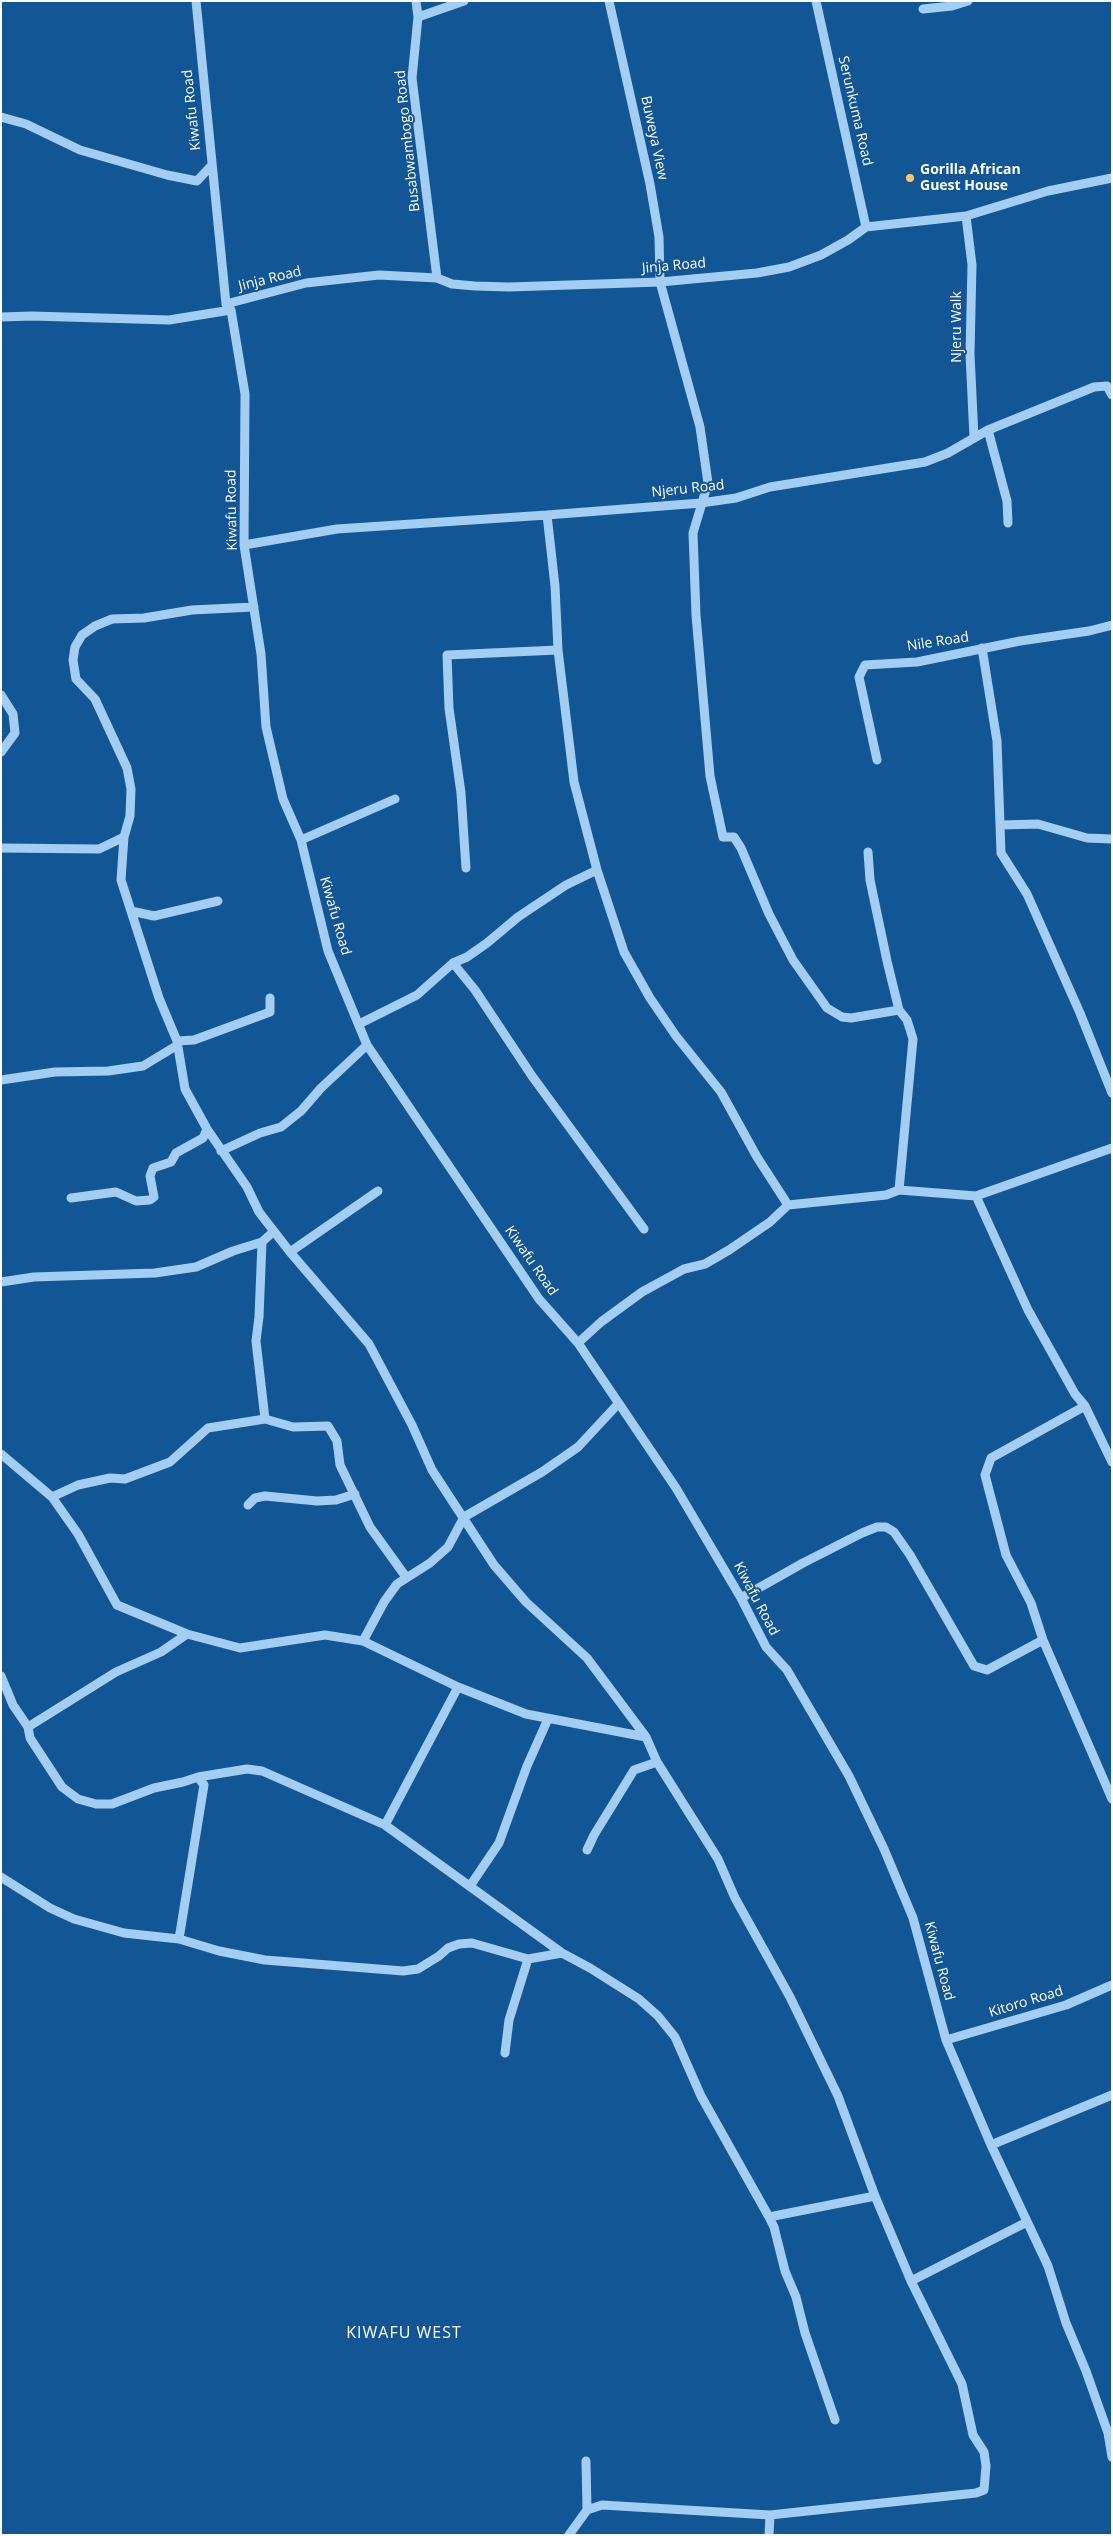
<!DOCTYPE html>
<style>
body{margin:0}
#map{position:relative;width:1113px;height:2536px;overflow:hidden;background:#135696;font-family:"Open Sans",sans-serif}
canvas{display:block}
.frame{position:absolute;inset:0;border:2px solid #fff;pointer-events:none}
</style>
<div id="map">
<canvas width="1113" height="2536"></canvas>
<div class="frame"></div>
</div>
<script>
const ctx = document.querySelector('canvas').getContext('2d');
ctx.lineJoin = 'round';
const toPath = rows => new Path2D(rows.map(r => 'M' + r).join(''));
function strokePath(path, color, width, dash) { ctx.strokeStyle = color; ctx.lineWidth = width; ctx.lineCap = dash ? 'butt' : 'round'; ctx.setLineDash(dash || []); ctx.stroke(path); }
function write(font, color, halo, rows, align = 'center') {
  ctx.font = font + ' "Open Sans",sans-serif'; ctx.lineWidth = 4; ctx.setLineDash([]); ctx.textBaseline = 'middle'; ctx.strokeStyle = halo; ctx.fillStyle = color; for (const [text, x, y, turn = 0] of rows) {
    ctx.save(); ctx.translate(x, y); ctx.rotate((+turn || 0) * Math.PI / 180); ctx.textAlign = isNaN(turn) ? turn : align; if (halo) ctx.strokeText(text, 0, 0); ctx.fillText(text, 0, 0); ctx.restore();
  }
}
strokePath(toPath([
 [196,1,226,304,231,310,245,394,244,545,261,654,266,727,283,799,301,840,328,951,367,1045,539,1299,578,1343,676,1488,741,1598,766,1647,787,1670,849,1776,884,1849,913,1918,946,2040,991,2145,1048,2266,1066,2323,1086,2371,1108,2433,1112,2457],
 [416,1,418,17,412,78,437,278],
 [609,1,650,184,659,237,660,282,700,427,708,483,693,533,696,615,710,776,723,837,734,837,741,848,769,914,793,960,827,1008,842,1017,851,1018,899,1010],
 [816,1,866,227],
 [923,9,952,6,968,1],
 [418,17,464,1],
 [1,117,26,124,80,150,167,175,197,181,211,166],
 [966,216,972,265,970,354,974,438],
 [226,304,306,283,379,275,437,278,452,284,475,286,509,287,660,282,757,273,789,267,821,255,848,240,866,227,966,216,1048,191,1112,178],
 [1,317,32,316,169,320,231,310],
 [988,430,1007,501,1008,523],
 [547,515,555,586,558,650,574,782,597,870,624,952,650,998,676,1036,721,1092,757,1157,788,1205],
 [244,545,337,529,547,515,701,503,736,498,770,487,925,462,948,453,988,430,1094,387,1107,386,1112,395],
 [254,607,192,610,144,618,112,619,95,626,82,635,75,647,73,660,76,679,95,699,127,768,131,789,130,816,124,837,121,880,159,998,177,1041,185,1089,207,1129,247,1187,259,1212,290,1252,369,1344,412,1425,432,1470,494,1565,526,1602,587,1658,646,1737,657,1762,718,1859,735,1898,790,1997,838,2096,875,2196,911,2281,962,2384,973,2435,984,2452,986,2466,984,2490,976,2493,770,2515,602,2505,587,2510,569,2535],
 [982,648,997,741,1001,853,1027,894,1080,1013,1112,1093],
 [1,695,13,714,15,733,1,752],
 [877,760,859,677,865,665,917,662,1020,641,1089,631,1112,625],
 [1001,825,1038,824,1087,838,1112,839],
 [301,840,395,799],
 [1,848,99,849,124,837],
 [868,852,870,880,887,961,899,1010,907,1020,913,1039,899,1190],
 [466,868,461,793,449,708,447,655,558,650],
 [131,911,154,916,218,901],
 [453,963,475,990,532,1076,644,1229],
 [359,1024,417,995,453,963,467,957,487,943,518,917,566,885,597,870],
 [177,1041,194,1040,270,1012,270,998],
 [1,1080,55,1072,108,1071,143,1066,176,1046],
 [221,1151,260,1133,281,1127,301,1111,321,1088,367,1045],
 [976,1196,1028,1310,1075,1394,1085,1406,1112,1462],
 [71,1198,116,1192,136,1201,150,1200,154,1197,150,1176,153,1168,171,1162,176,1153,203,1138,207,1129],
 [290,1252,378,1191],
 [1,1282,34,1277,155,1273,196,1267,233,1251,262,1242,273,1232],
 [578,1343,601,1322,642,1292,684,1269,705,1264,729,1250,770,1222,788,1205,886,1195,899,1190,976,1196,1112,1148],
 [1085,1406,991,1458,985,1475,1006,1555,1031,1603,1043,1640,1112,1799],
 [265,1419,293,1427,328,1426,337,1441,340,1465,370,1527,406,1577],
 [1,1454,52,1497,78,1534,117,1605,187,1634],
 [52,1497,78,1485,110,1478,125,1479,170,1462,208,1428,265,1419,256,1341,259,1317,262,1242],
 [248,1505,255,1498,265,1496,317,1501,336,1500,355,1494],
 [741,1598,803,1563,862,1533,877,1527,886,1527,894,1532,910,1555,974,1666,987,1670,1043,1640],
 [363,1641,384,1602,397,1584,430,1563,448,1547,464,1517,542,1472,578,1447,618,1404],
 [1,1676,13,1705,28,1727,30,1738,62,1787,78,1799,96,1804,112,1804,154,1788,183,1782,198,1777,247,1769,262,1771,385,1825,562,1953,590,1968,639,1999,658,2016,675,2037,701,2096,769,2217,875,2196],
 [28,1727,116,1672,161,1652,187,1634,240,1648,325,1635,363,1641,458,1687,526,1714,646,1737],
 [385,1825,458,1687],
 [587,1850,594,1835,634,1770,657,1762],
 [1,1877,50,1908,74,1919,124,1933,179,1939,219,1951,265,1960,403,1971,418,1969,439,1956,448,1948,459,1944,472,1943,528,1959,562,1953],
 [470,1886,499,1843,527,1766,548,1719],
 [179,1939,204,1785,198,1777],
 [946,2040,1066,2005,1112,1985],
 [505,2053,509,2020,528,1959],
 [991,2145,1112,2095],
 [769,2217,774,2227,785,2271,796,2297,805,2333,835,2420],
 [911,2281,1027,2222],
 [586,2461,587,2510],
 [769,2535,770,2515]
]), '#a3cdf3', 9);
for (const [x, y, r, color] of [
 [910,178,5,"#ffc665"]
]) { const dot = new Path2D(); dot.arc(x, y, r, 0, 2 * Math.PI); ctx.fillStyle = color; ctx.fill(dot); strokePath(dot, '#135696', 2); }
write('14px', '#fff', '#135696', [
 ["Kiwafu Road",192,110,-96],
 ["Serunkuma Road",855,111,77],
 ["Buweya View",654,138,78],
 ["Busabwambogo Road",408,141,-96],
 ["Jinja Road",674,266,-5],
 ["Jinja Road",270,279,-14],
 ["Njeru Walk",957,327,-90],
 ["Njeru Road",688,489,-6],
 ["Kiwafu Road",232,510,-91],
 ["Nile Road",938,642,-9],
 ["Kiwafu Road",335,916,74],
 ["Kiwafu Road",531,1261,55],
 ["Kiwafu Road",756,1599,62],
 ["Kiwafu Road",939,1961,75],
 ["Kitoro Road",1026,2002,-17]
]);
write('bold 14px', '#fff', '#135696', [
 ["Gorilla African",920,170],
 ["Guest House",920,186]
], 'left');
ctx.letterSpacing = '1px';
write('16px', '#fff', '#135696', [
 ["KIWAFU WEST",404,2333]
]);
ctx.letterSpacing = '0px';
</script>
